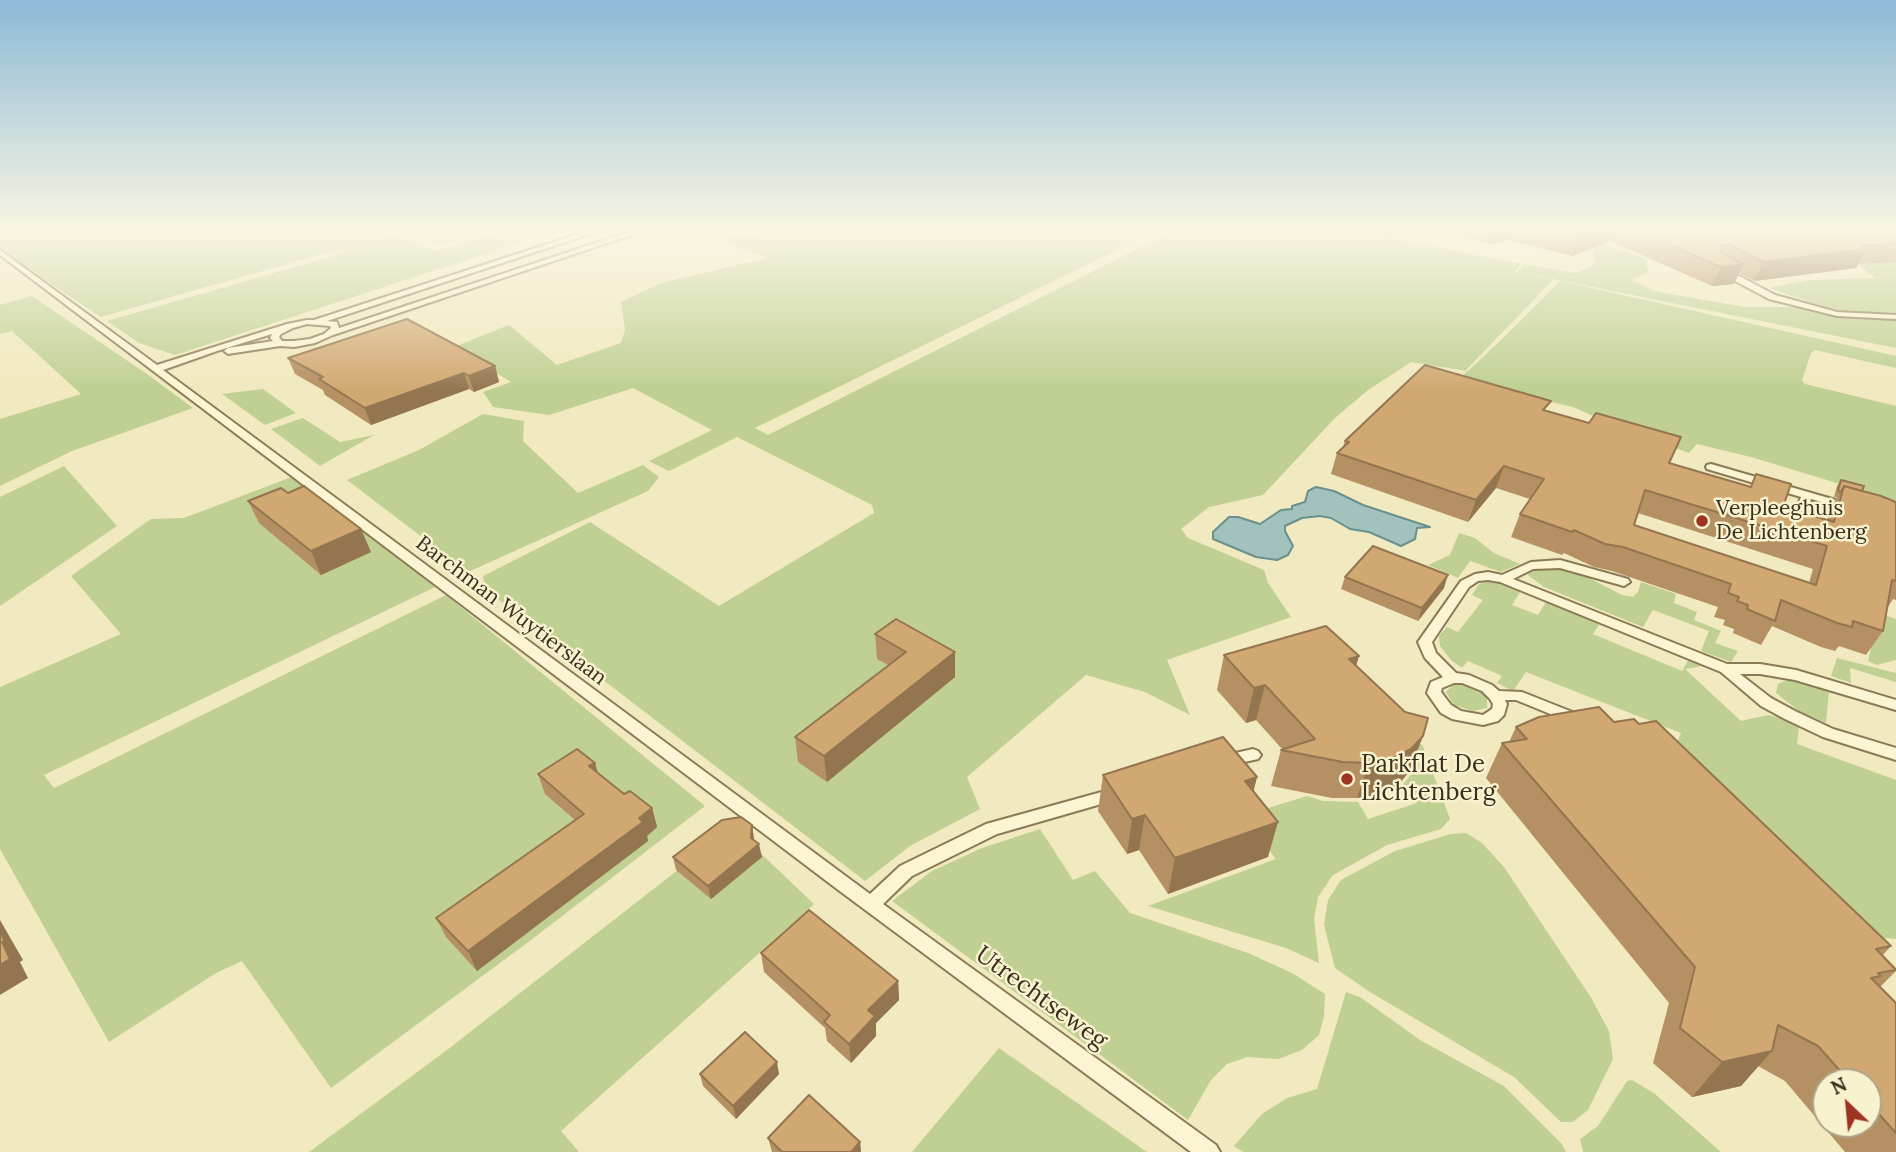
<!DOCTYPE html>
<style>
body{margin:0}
#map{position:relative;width:1896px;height:1152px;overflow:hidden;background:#f1e9bf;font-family:Lora,serif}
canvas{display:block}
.north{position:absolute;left:1812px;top:1068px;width:70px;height:70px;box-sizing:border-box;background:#f8f2cf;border:2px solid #aca487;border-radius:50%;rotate:334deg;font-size:19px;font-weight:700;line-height:28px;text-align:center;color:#392e1c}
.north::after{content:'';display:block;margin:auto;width:24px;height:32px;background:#9e3322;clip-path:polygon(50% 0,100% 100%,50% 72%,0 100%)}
</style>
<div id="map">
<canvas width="1896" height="1152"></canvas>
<div class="north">N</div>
</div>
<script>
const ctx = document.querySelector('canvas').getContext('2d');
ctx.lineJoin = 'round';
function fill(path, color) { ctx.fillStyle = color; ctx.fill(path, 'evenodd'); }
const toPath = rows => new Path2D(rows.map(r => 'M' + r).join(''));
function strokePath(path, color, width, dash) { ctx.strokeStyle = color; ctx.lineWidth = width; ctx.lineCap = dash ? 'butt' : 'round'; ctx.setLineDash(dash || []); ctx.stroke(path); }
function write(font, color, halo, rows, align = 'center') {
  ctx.font = font + ' Lora,serif'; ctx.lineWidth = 5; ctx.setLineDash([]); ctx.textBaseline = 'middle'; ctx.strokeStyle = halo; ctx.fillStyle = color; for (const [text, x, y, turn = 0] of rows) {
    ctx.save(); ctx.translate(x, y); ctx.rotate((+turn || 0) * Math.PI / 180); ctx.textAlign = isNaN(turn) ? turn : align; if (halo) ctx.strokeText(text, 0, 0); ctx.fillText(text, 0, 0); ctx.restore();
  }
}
fill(toPath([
 [0,229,377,229,437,251,509,229,562,229,175,355,139,343,107,321,347,252,340,249,101,317,16,261,0,245],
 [396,229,500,229,439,245],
 [690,229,721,229,747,238,772,229,1160,229,755,428,768,435,1177,229,1345,229,1521,264,1515,272,1517,273,1523,264,1575,273,1594,265,1594,245,1578,229,1609,246,1647,259,1646,265,1649,271,1632,280,1654,291,1744,307,1801,307,1851,316,1896,320,1896,348,1523,273,1553,280,1465,371,1468,371,1500,341,1560,281,1896,356,1896,368,1815,350,1811,353,1802,380,1805,384,1896,406,1896,501,1751,457,1697,444,1689,453,1622,429,1573,407,1459,381,1467,371,1411,362,1368,390,1335,418,1263,495,1209,507,1181,529,1188,538,1264,570,1268,583,1291,617,1167,660,1190,715,1145,692,1086,675,967,777,980,809,910,846,865,881,486,590,483,576,590,522,719,606,874,513,872,505,737,437,669,471,649,461,712,430,633,388,549,415,493,407,483,392,511,382,454,347,509,325,557,365,621,343,625,330,621,302,661,283,768,258],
 [1896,248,1896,315,1844,311,1819,305,1769,288,1808,280,1875,278,1860,266,1823,251],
 [32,296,147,374,193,408,72,451,0,486,0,419,81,394,12,331,0,334,0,305],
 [263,389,296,413,265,425,222,394],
 [483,414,524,421,523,441,578,493,643,465,659,477,648,491,468,572,347,480,419,450],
 [303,418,340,442,374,435,320,466,271,429],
 [64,466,117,526,0,606,0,497],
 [297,475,435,587,44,775,54,788,446,595,705,806,531,940,331,1088,242,961,216,973,109,1042,0,849,0,687,121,634,71,576,151,519,184,518],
 [1459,533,1475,538,1494,553,1520,564,1501,572,1470,561,1458,578,1428,565,1450,555],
 [1559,568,1581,574,1622,595,1633,597,1638,592,1641,582,1676,594,1674,603,1697,612,1694,620,1721,631,1715,643,1738,651,1731,662,1701,651,1709,631,1653,610,1643,627,1544,587,1528,575,1530,571],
 [1485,582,1495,582,1520,592,1512,605,1538,615,1546,602,1561,607,1600,623,1593,634,1682,671,1689,659,1702,666,1685,669,1741,721,1768,715,1794,721,1799,727,1797,744,1896,780,1896,939,1864,936,1672,756,1681,733,1526,672,1513,691,1497,683,1502,676,1468,661,1462,668,1451,660,1440,646,1439,636,1447,627,1458,632,1483,600,1472,595,1479,584],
 [1879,613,1896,619,1896,660,1877,665,1868,661],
 [1837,658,1896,673,1896,682,1850,668,1851,683,1831,676],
 [1790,679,1829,692,1826,723,1799,711,1776,693,1778,684],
 [1454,684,1472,686,1481,690,1487,696,1487,708,1473,711,1454,705,1446,692],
 [1413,744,1422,744,1450,819,1441,829,1387,845,1333,875,1318,897,1314,919,1319,963,1286,948,1148,906,1276,859,1242,816,1307,796,1323,801,1358,802,1368,819,1417,803,1401,787,1413,772,1418,752],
 [733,827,814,904,561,1131,579,1152,309,1152,447,1050],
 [1040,829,1073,880,1095,871,1130,913,1248,953,1292,973,1325,994,1324,1016,1319,1035,1302,1050,1278,1059,1247,1057,1227,1064,1211,1080,1188,1120,892,901,932,871,982,848],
 [1466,833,1482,843,1504,867,1590,996,1609,1031,1613,1059,1588,1110,1573,1122,1561,1122,1514,1077,1370,992,1335,968,1324,925,1328,900,1341,880,1395,851,1451,834],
 [1346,992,1360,997,1420,1040,1504,1086,1561,1143,1566,1152,1243,1152,1234,1146,1262,1114,1287,1098,1317,1089],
 [999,1048,1147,1152,912,1152],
 [1632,1080,1655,1094,1721,1152,1583,1152,1580,1139,1598,1126,1627,1081]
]), '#bfd092');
const water = toPath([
 [1316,487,1334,491,1363,505,1430,527,1417,528,1415,539,1401,546,1369,532,1350,529,1331,518,1320,516,1302,518,1285,526,1285,531,1293,546,1288,555,1277,560,1256,557,1213,539,1213,532,1229,517,1238,517,1260,524,1281,510,1292,509,1292,506,1305,502,1308,491,1316,487]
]);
fill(water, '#a3c2be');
strokePath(water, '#69918d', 2);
const lane = toPath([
 [594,229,605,229,327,321,337,322,339,328,638,229,649,229,333,335,315,343,294,347,280,346,228,354,224,351,228,348,273,341,270,338,272,334,217,351,163,370,870,894,900,866,986,824,1116,788,1122,790,1124,794,1122,798,997,834,912,876,883,904,1216,1145,1220,1152,1191,1152,837,889,0,255,0,250,157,365,287,324,307,320,314,320,594,229],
 [307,324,330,326,331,328,324,334,310,339,294,341,282,341,279,337,281,334,293,328,307,324],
 [1720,269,1726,269,1775,295,1837,312,1896,315,1896,319,1837,316,1769,299,1720,273,1720,269],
 [1711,464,1853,505,1855,507,1849,510,1811,499,1802,528,1800,530,1792,530,1790,528,1801,497,1707,469,1706,467,1707,465,1711,464],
 [1560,560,1628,579,1630,582,1624,586,1560,568,1533,569,1513,579,1727,664,1760,664,1796,670,1896,700,1896,710,1795,680,1760,674,1740,674,1771,698,1795,711,1833,729,1896,748,1896,760,1823,737,1785,719,1761,706,1721,672,1500,582,1488,580,1478,581,1469,587,1432,642,1436,653,1456,673,1469,675,1492,685,1499,691,1522,692,1580,715,1582,719,1580,723,1575,724,1516,700,1505,700,1507,704,1504,715,1498,721,1483,725,1452,719,1441,713,1427,693,1431,682,1443,677,1425,658,1418,642,1461,581,1475,574,1488,572,1502,575,1531,562,1560,560],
 [1454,683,1462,683,1482,691,1490,699,1493,704,1492,709,1483,715,1461,711,1451,705,1441,692,1442,688,1454,683],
 [1253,749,1258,751,1261,755,1258,759,1227,766,1222,764,1219,760,1222,756,1253,749]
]);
strokePath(lane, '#8b7a56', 4);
fill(lane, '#fbf5d3');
fill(toPath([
 [1354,229,1399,229,1391,237],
 [1441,229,1885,229,1896,234,1896,262,1858,264,1856,268,1754,281,1739,273,1734,284,1712,286,1610,241,1572,256,1509,240,1491,244],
 [288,358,495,366,499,382,474,392,469,389,371,425,325,395,323,390,295,374],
 [1547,411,1669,463,1750,487,1756,474,1783,507,1827,520,1831,508,1837,497,1834,497,1837,486,1841,480,1862,491,1896,502,1896,600,1893,599,1888,607,1883,631,1866,655,1839,646,1835,651,1821,647,1772,626,1761,645,1733,633,1734,629,1723,625,1725,620,1714,617,1718,607,1612,571,1594,567,1564,553,1562,555,1511,537,1520,514,1530,499,1496,488,1468,522,1331,474,1337,453,1343,447,1345,441],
 [1638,513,1813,569,1809,583,1634,525],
 [248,501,371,552,321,575,259,523],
 [1345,577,1444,588,1418,621,1341,589],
 [875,634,955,652,955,677,827,782,798,762,795,737,888,665,877,659],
 [1224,655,1359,656,1356,666,1423,736,1409,772,1398,785,1380,794,1357,798,1332,798,1271,786,1281,750,1282,749,1256,720,1246,723,1217,690],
 [1614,722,1639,724,1891,946,1883,955,1896,968,1896,971,1880,987,1896,1003,1896,1152,1845,1152,1785,1081,1758,1066,1741,1086,1692,1097,1653,1063,1669,1003,1486,778,1502,743,1509,742,1516,727],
 [1826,1082,1868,1082,1868,1124,1826,1124],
 [595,763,598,773,624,794,652,808,657,827,647,836,648,841,477,971,446,937,436,918,575,820,545,794,538,774],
 [1103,775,1257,777,1253,791,1268,857,1168,894,1139,850,1127,854,1098,811],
 [754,840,762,857,711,899,676,870,673,857],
 [761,953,898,981,899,1000,876,1023,876,1036,851,1063,827,1041,825,1028,764,972],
 [700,1074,779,1074,736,1119,703,1086],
 [768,1138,860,1142,861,1152,772,1152]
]), '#b59062');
fill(toPath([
 [1393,229,1399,229,1391,237],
 [1496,229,1513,229,1509,240,1491,244],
 [1600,229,1615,229,1610,241,1572,256,1579,237],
 [1866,249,1856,268,1754,281,1763,262],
 [1743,264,1734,284,1712,286,1721,267],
 [495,366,499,382,474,392,469,376],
 [464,373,469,389,371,425,365,408],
 [1504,466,1496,488,1468,522,1476,500],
 [361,529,371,552,321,575,311,551],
 [1448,575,1444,588,1418,621,1422,608],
 [955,652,955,677,827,782,824,756],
 [1359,656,1348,691,1349,659],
 [1265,685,1256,720,1246,723,1254,688],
 [1423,736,1409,772,1398,785,1380,794,1357,798,1369,763],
 [595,763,600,782,589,766],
 [1257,777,1248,813,1245,781],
 [652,808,657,827,647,836,648,841,477,971,468,951],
 [1145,815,1139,850,1127,854,1132,819],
 [1278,822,1268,857,1168,894,1175,858],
 [752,825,754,838,754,849,759,844,762,857,711,899,708,886,751,838],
 [0,920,23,960,20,962,28,978,0,995],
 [898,981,899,1000,876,1023,876,1036,851,1063,849,1044,868,1010],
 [1772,1051,1741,1086,1692,1097,1722,1062],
 [777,1062,779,1074,736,1119,733,1106],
 [860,1142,861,1152,851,1152]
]), '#937650');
const building = toPath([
 [1544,229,1600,229,1579,237,1544,229],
 [1633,229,1885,229,1896,234,1896,244,1860,246,1866,249,1763,262,1730,245,1722,245,1720,247,1721,253,1743,264,1721,267,1633,229],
 [407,319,495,366,469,376,464,373,365,408,319,379,323,377,288,358,407,319],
 [1425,365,1551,401,1543,410,1589,423,1596,413,1681,437,1669,463,1751,487,1756,474,1791,484,1783,507,1834,522,1844,486,1881,496,1896,502,1896,581,1892,580,1883,631,1853,621,1852,627,1837,623,1781,600,1775,621,1747,609,1748,605,1737,601,1739,597,1728,593,1731,584,1623,547,1605,544,1574,530,1572,532,1520,514,1544,479,1504,466,1476,500,1337,453,1349,442,1345,441,1425,365],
 [1645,490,1827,546,1816,585,1634,525,1645,490],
 [1841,480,1864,486,1862,491,1844,486,1841,492,1838,491,1841,480],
 [304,486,361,529,311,551,248,501,281,488,288,493,304,486],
 [1373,546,1448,575,1422,608,1345,577,1373,546],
 [896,619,955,652,824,756,795,737,906,652,875,634,896,619],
 [1326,626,1359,656,1349,659,1405,712,1428,718,1423,736,1411,749,1393,758,1369,763,1343,762,1281,750,1315,739,1265,685,1254,688,1224,655,1326,626],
 [1599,707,1614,722,1634,719,1639,724,1656,721,1891,946,1876,949,1896,970,1878,973,1881,976,1871,978,1896,1003,1896,1133,1868,1102,1868,1082,1850,1082,1818,1046,1778,1025,1772,1051,1722,1062,1680,1028,1695,967,1502,743,1527,739,1516,727,1539,717,1599,707],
 [1223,737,1257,777,1245,781,1278,822,1175,858,1145,815,1132,819,1103,775,1223,737],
 [577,749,595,763,589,766,624,794,630,791,652,808,639,818,643,822,468,951,436,918,584,814,538,774,577,749],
 [741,817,752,825,751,838,759,844,708,886,673,857,722,820,741,817],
 [809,910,898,981,868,1010,875,1016,849,1044,824,1022,830,1015,761,953,809,910],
 [0,932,5,941,2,942,10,959,0,965,0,932],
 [745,1032,777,1062,733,1106,700,1074,745,1032],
 [809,1095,860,1142,851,1152,782,1152,768,1138,809,1095]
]);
fill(building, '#d2a872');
strokePath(building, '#937650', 2);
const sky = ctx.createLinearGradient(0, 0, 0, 391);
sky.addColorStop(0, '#8cbad7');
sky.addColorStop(0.59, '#f9f5e2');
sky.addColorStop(1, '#f9f5e200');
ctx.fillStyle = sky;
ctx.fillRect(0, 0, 1896, 391);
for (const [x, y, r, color] of [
 [1702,521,7,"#9e3322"],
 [1347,779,7,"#9e3322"]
]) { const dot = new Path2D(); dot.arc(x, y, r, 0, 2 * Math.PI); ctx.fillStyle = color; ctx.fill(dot); strokePath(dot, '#f8f2cf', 2.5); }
write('21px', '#392e1c', '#f8f2cf', [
 ["Verpleeghuis",1716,509],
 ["De Lichtenberg",1716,533]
], 'left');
write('21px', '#392e1c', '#f8f2cf', [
 ["Barchman Wuytierslaan",511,611,37]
]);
write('24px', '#392e1c', '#f8f2cf', [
 ["Parkflat De",1361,765],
 ["Lichtenberg",1361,793]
], 'left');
write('24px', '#392e1c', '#f8f2cf', [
 ["Utrechtseweg",1041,998,36]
]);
</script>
